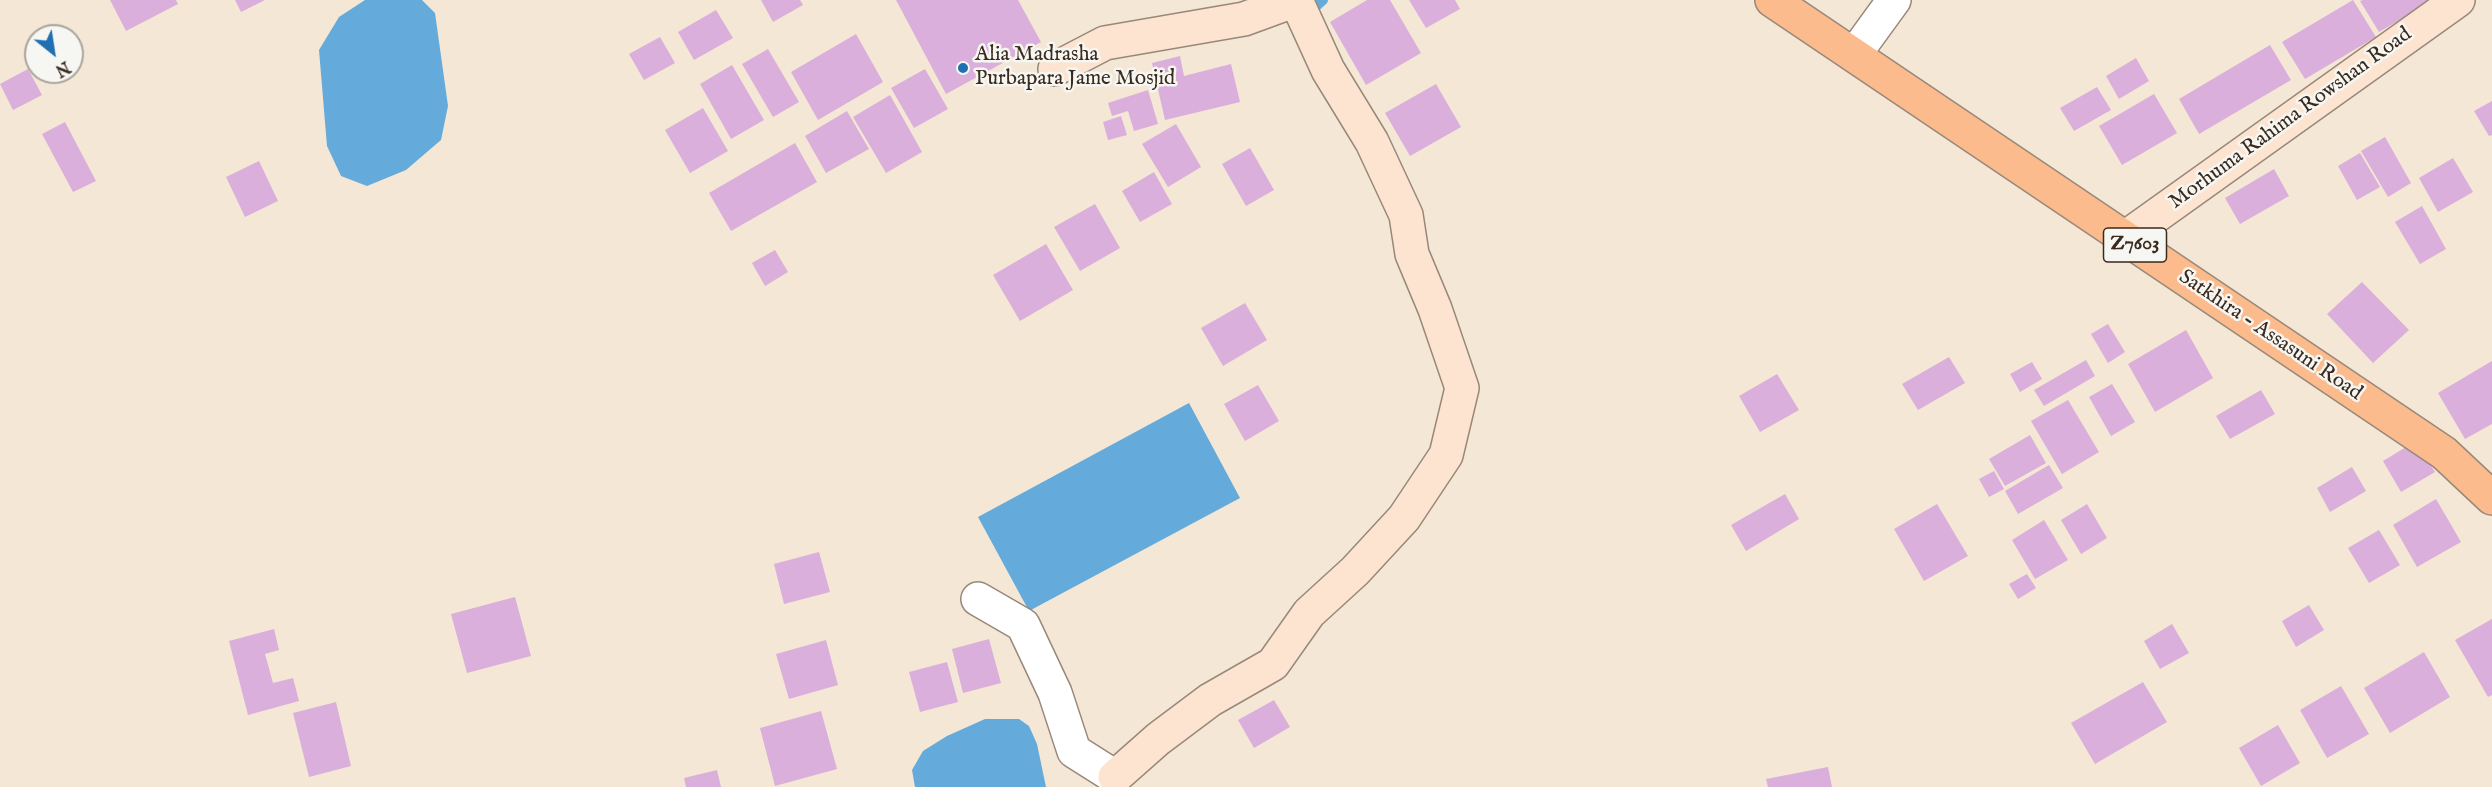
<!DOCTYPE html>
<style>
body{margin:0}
#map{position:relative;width:2492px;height:787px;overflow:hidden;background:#f4e7d5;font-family:"IM FELL English",serif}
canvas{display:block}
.north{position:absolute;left:24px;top:24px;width:60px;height:60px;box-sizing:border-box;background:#f6f6f2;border:2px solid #aba49d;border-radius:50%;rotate:150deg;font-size:16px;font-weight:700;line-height:24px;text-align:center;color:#3b2a1e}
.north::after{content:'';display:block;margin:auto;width:21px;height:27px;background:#1f6fb2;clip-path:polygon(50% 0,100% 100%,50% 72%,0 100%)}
</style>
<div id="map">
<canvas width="2492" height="787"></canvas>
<div class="north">N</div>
</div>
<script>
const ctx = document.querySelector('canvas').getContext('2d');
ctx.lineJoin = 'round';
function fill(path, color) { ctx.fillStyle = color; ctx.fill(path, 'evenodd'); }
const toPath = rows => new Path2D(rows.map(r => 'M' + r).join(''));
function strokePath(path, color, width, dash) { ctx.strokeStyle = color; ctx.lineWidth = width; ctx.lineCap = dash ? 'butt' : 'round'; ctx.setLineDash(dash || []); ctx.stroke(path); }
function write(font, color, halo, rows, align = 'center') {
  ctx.font = font + ' "IM FELL English",serif'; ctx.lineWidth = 5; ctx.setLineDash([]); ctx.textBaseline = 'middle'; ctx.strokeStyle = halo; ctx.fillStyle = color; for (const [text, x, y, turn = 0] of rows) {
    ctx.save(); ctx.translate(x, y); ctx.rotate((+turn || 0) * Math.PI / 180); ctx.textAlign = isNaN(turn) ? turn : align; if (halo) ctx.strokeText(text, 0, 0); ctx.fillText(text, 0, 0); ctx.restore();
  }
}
fill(toPath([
 [365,0,422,0,435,13,448,106,441,140,406,170,367,186,341,176,327,146,319,50,339,17],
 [1189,403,1240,498,1029,611,978,517],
 [985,719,1019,719,1029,726,1037,744,1046,787,915,787,912,770,923,751,947,736]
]), '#64aada');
strokePath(toPath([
 [1316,16,1313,9,1323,0]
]), '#64aada', 10);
fill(toPath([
 [110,0,176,0,178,4,126,31],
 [235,0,265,0,241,12],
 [761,0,800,0,803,5,773,22],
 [896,0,1018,0,1041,42,946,94],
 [1367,0,1390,0,1421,53,1366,85,1330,22],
 [1409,0,1455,0,1460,9,1426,28],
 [2353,0,2376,37,2305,79,2282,42],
 [2363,0,2434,0,2379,32,2360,1],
 [716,10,733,38,694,60,678,32],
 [856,34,883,82,818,120,791,72],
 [660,37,675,63,644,80,629,54],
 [2270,45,2291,80,2199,134,2179,99],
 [768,49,799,102,773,117,742,64],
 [1180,56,1184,76,1231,64,1240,102,1165,120,1152,63],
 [2136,58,2149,81,2119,99,2106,76],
 [732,65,764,120,731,139,700,84],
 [28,69,42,95,13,110,0,84],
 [925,69,948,109,914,128,891,88],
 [1436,84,1461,127,1410,156,1385,113],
 [2097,87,2111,110,2074,131,2060,108],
 [1148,90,1158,124,1134,131,1128,111,1112,116,1108,103],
 [2154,94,2177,133,2122,165,2099,126],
 [890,95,922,152,886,173,853,117],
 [2492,101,2492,135,2489,136,2474,111],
 [703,108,728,151,690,173,665,130],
 [847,111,869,149,826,173,805,136],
 [1121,116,1127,135,1108,140,1103,122],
 [65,122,96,181,73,192,42,134],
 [1176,124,1201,167,1168,187,1142,144],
 [2385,137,2411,183,2388,197,2361,151],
 [795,143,817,182,731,231,709,193],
 [1250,148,1274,190,1246,206,1222,164],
 [2360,153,2380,187,2357,200,2338,166],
 [2453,158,2473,192,2438,212,2419,178],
 [259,161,278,201,245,217,226,177],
 [2274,169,2289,196,2240,224,2225,198],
 [1154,172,1172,204,1140,222,1122,191],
 [1095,204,1120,248,1080,271,1054,227],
 [2422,206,2446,249,2420,264,2395,222],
 [1046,244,1073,290,1020,321,993,275],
 [775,250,788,272,765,286,752,263],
 [2362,282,2409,330,2373,363,2327,314],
 [1245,303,1267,340,1223,366,1201,328],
 [2108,324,2125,352,2108,363,2091,334],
 [2186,330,2213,378,2155,412,2128,364],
 [1949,357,1965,383,1918,410,1902,384],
 [2086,360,2095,376,2044,406,2034,390],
 [2492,361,2492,424,2465,439,2438,393],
 [2032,362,2042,379,2020,392,2010,374],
 [1777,374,1799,410,1760,432,1739,396],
 [2112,384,2135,422,2111,436,2089,397],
 [1258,385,1279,421,1245,441,1224,404],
 [2261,390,2275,414,2230,439,2216,416],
 [2068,400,2099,452,2062,474,2031,421],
 [2030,435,2046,463,2005,486,1989,459],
 [2416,441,2435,472,2401,492,2383,461],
 [2049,465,2063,488,2018,514,2005,491],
 [2352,467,2366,491,2330,512,2317,488],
 [1994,471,2004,489,1989,497,1979,479],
 [1785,494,1799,519,1746,551,1731,525],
 [2436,499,2461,542,2417,567,2393,525],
 [1937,504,1968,556,1924,581,1894,529],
 [2087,504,2107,538,2081,554,2061,520],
 [2044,520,2068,560,2035,579,2012,540],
 [2379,530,2400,565,2369,583,2348,548],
 [819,552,830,592,784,604,774,564],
 [2027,574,2036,588,2018,599,2009,584],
 [515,597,531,656,467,673,451,614],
 [2309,605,2324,630,2296,647,2282,621],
 [2492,619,2492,695,2488,697,2455,640],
 [2172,624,2189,653,2160,669,2144,641],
 [274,629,279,650,265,654,273,683,293,678,299,701,248,715,229,641],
 [989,639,1001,683,963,693,952,649],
 [826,640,838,685,789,699,776,654],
 [2424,652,2450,697,2390,733,2364,688],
 [947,662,958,702,920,712,909,672],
 [2143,682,2167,722,2095,764,2071,723],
 [2341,686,2369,734,2327,758,2300,710],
 [1274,700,1290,727,1254,748,1238,720],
 [336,702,351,766,309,777,293,713],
 [821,711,837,769,775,786,760,728],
 [2278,725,2300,763,2261,786,2239,748],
 [1828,767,1832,787,1768,787,1766,779],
 [717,770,721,787,686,787,684,778]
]), '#daafdb');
const tertiary = toPath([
 [1854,55,1894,0],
 [978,599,1023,625,1055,693,1074,751,1115,777]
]);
const secondary = toPath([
 [1055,69,1105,43,1244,19,1296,0],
 [2125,238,2458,0],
 [1115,777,1158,739,1210,700,1273,664,1309,613,1355,571,1404,518,1446,455,1462,388,1435,309,1412,254,1406,215,1372,142,1328,70,1296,0]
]);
const primary = toPath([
 [1772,0,2444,453,2492,498]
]);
strokePath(tertiary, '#98887a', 36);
strokePath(secondary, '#98887a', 36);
strokePath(primary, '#98887a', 36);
strokePath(tertiary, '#fff', 33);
strokePath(secondary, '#fde4d1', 33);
strokePath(primary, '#fbbb8c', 33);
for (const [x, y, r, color] of [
 [963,68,6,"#1f6fb2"]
]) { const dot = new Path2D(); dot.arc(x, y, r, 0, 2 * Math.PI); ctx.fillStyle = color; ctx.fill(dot); strokePath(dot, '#f6f6f2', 2); }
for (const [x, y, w] of [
 [2135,245,63]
]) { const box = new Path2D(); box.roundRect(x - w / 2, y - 17, w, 34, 4.5); ctx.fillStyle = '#f6f6f2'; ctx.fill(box); strokePath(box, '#3b2a1e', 1.5); }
write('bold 20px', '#3b2a1e', null, [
 ["Z7603",2135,245]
]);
write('21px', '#3b2a1e', '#f6f6f2', [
 ["Alia Madrasha",975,56],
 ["Purbapara Jame Mosjid",975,80]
], 'left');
write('21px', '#3b2a1e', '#f6f6f2', [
 ["Morhuma Rahima Rowshan Road",2291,119,-36],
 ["Satkhira - Assasuni Road",2270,336,34]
]);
</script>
